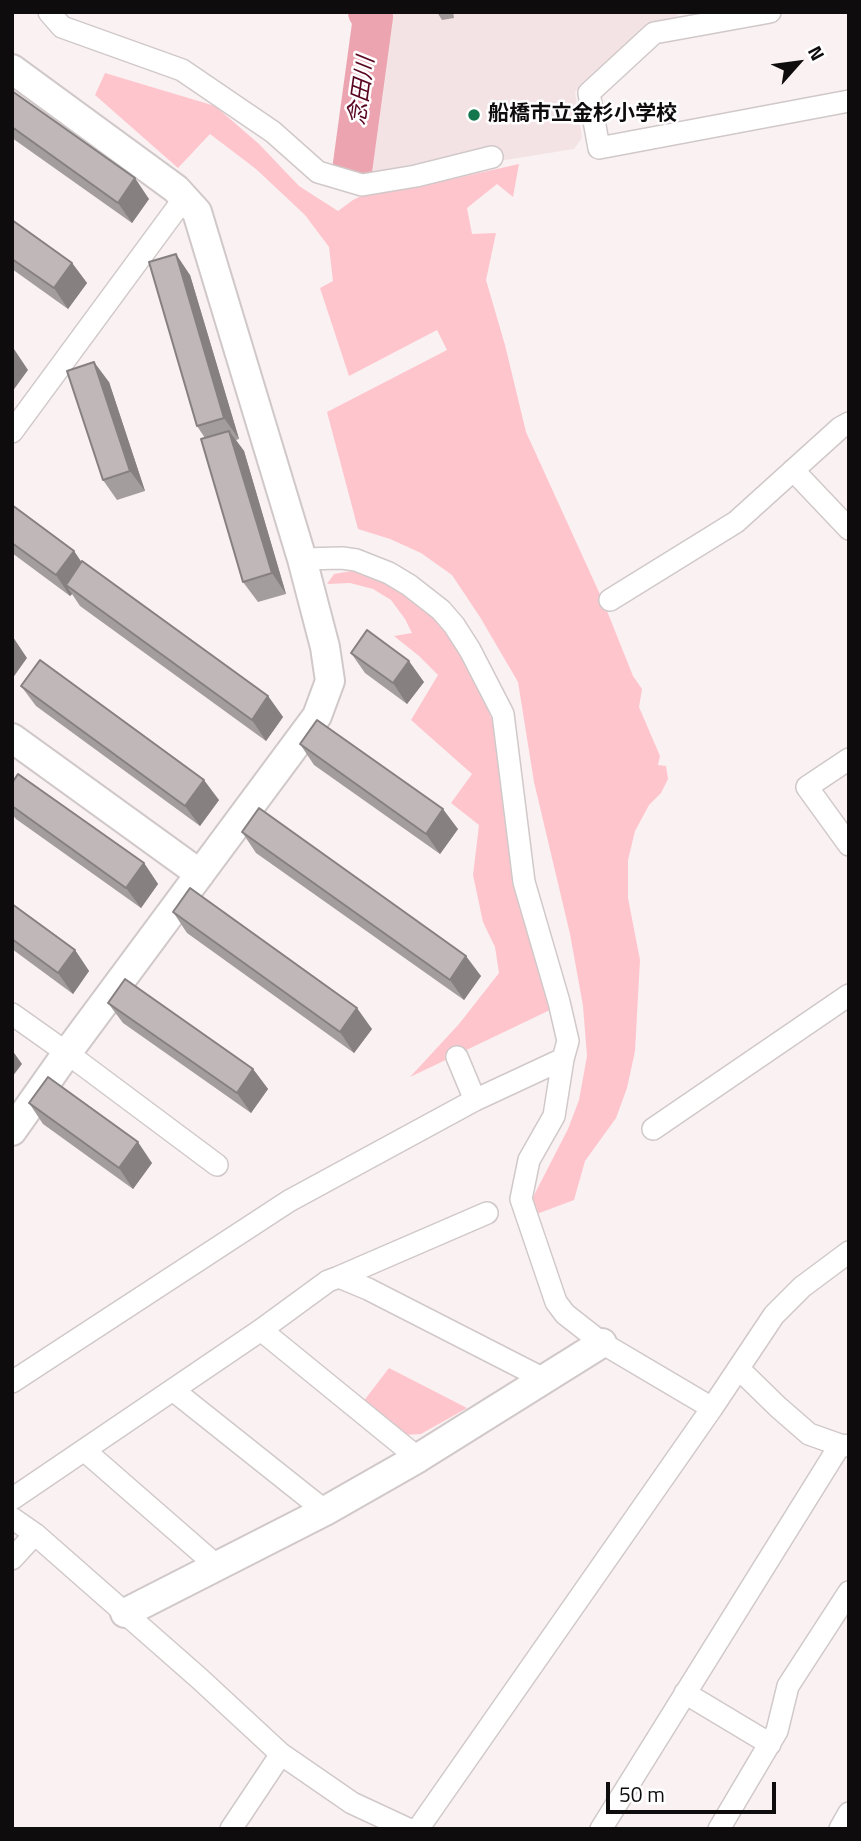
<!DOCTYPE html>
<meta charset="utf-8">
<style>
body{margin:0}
#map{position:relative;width:861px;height:1841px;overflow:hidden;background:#f9f1f2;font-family:"Titillium Web",sans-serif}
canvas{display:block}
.frame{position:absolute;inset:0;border:14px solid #0f0c0d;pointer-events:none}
.north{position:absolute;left:763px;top:28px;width:70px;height:70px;-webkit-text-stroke:5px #fff;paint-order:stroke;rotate:62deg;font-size:19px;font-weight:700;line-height:28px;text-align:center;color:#0f0c0d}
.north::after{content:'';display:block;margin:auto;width:24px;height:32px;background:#0f0c0d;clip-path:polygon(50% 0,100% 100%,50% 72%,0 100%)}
.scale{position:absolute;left:606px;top:1782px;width:170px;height:32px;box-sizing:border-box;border:4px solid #0f0c0d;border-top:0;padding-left:9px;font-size:21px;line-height:24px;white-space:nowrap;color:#0f0c0d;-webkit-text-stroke:5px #fff;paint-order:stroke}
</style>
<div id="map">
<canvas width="861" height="1841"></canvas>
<div class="frame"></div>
<div class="north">N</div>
<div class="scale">50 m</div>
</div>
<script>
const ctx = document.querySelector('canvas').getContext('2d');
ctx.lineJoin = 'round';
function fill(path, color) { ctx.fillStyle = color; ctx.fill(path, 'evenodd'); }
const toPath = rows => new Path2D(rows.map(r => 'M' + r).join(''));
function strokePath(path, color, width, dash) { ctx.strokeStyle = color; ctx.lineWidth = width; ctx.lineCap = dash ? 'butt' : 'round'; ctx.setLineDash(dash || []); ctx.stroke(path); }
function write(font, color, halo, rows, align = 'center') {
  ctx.font = font + ' "Titillium Web","Noto Sans JP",sans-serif'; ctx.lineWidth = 5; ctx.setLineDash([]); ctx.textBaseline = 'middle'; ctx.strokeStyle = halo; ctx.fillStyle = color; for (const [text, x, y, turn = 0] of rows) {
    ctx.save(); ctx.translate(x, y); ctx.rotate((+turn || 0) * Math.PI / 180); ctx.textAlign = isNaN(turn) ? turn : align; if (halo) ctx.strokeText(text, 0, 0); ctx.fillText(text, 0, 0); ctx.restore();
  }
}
fill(toPath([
 [374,12,676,12,678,17,647,23,575,92,582,138,574,149,499,161,359,174,385,23]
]), '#f4e3e5');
fill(toPath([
 [105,73,215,106,259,144,299,186,338,211,353,200,365,194,430,184,519,164,513,197,497,184,467,208,472,234,496,233,486,280,505,345,526,432,603,601,633,676,642,689,639,707,660,756,658,765,666,766,668,779,661,793,649,805,635,831,628,860,628,898,640,960,635,1051,627,1088,616,1118,585,1161,574,1200,534,1215,531,1201,568,1129,579,1100,587,1056,583,1006,570,934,534,782,518,682,480,617,452,575,421,553,390,539,358,529,327,412,447,350,437,330,349,376,320,288,333,281,329,247,305,215,256,169,210,134,178,168,95,95],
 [357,570,385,580,424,604,466,656,497,732,513,883,550,1010,410,1077,459,1024,499,973,495,947,483,922,473,875,479,825,451,803,472,774,411,720,438,675,419,656,394,636,412,633,405,619,391,600,373,589,350,583,327,584,334,574],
 [389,1368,467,1408,421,1434,404,1435,363,1402]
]), '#ffc5cd');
strokePath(toPath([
 [352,171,373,17,368,12]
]), '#eca5b0', 40);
const street = toPath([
 [49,12,62,27,182,70,273,132,318,172,362,185,416,176,492,157],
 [770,12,654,33,589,93,599,148,849,101],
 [12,432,185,197],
 [793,470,849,529],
 [302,559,342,558,356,560,389,573,409,585,441,610,454,625,470,650,503,714,524,882,559,1002,568,1041,563,1059,554,1116,529,1160,521,1199,556,1302,565,1314,602,1343,712,1408,774,1315,802,1287,849,1252],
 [610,600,736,522,840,428,849,423],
 [849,759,807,787,849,845],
 [12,1014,67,1053,217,1165],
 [457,1057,475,1100],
 [653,1129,849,995],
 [339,1277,487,1213],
 [261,1330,418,1458],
 [739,1369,778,1407,809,1434,840,1445,849,1446],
 [12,1382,289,1201,475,1100,563,1059],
 [173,1390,325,1511],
 [84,1450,217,1566],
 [12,1499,261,1330,328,1281,339,1277,368,1289,544,1379],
 [12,1518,35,1534,200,1679,281,1754,352,1803,408,1829],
 [12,1559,35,1534],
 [685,1693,770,1744],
 [231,1829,281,1754],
 [418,1829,712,1408],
 [601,1829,840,1445],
 [719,1829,777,1731,788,1686,849,1592],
 [840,1829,849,1813]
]);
const secondary = toPath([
 [12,69,176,189,197,212,302,559,325,647,330,681,317,716,67,1053,12,1131],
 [12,738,200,874],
 [125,1613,325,1511,418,1458,602,1343]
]);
strokePath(street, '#d1c9c9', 24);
strokePath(secondary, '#d1c9c9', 32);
strokePath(street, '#fff', 21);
strokePath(secondary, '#fff', 28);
fill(toPath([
 [437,12,453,12,454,18,442,20],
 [12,91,149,199,132,223,12,138],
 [12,220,72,263,87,283,68,309,12,269],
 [190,275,239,439,236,440,244,451,286,594,258,602,243,582,205,438,197,426],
 [109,382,145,491,117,500,103,480],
 [12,505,74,551,82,563,268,696,283,717,266,741,80,606,72,594,70,596,12,553],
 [351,653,424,682,407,704,365,673],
 [21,686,219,800,200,826,36,706],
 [300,744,458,829,440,854,314,765],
 [12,783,144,863,158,884,141,908,16,819,12,814],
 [242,832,481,976,464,1000,256,853],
 [12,904,75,950,89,971,73,994,12,949],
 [173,912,372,1029,354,1053,187,933],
 [108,1003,253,1069,268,1089,251,1113,123,1023],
 [29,1103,152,1163,133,1189,43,1124]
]), '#a49d9e');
fill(toPath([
 [135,178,149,199,132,223,118,203],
 [176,254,190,275,239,439,224,418],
 [72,263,87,283,68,309,54,288],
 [14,349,28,370,12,392,12,351],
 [94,362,109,382,145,491,130,471],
 [229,431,244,451,286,594,272,573],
 [74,551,88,572,66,585,72,594,70,596,56,575],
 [13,637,27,658,12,679,12,638],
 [409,661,424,682,407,704,393,683],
 [268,696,283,717,266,741,252,720],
 [204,780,219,800,200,826,185,806],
 [443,809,458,829,440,854,426,834],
 [144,863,158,884,141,908,126,888],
 [75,950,89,971,73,994,58,973],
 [466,956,481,976,464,1000,450,980],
 [357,1008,372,1029,354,1053,340,1032],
 [12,1050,22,1064,12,1077],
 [253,1069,268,1089,251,1113,237,1093],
 [138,1142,152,1163,133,1189,119,1168]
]), '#868081');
const building = toPath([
 [12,91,135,178,118,203,12,127,12,91],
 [12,220,72,263,54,288,12,259,12,220],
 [176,254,224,418,197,426,149,262,176,254],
 [94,362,130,471,103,480,67,371,94,362],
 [229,431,272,573,243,582,201,439,229,431],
 [12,505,74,551,56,575,12,543,12,505],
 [82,561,268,696,252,720,66,585,82,561],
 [367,630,409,661,393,683,351,653,367,630],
 [40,660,204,780,185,806,21,686,40,660],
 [317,720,443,809,426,834,300,744,317,720],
 [18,774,144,863,126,888,12,806,12,783,18,774],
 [259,808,466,956,450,980,242,832,259,808],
 [190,888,357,1008,340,1032,173,912,190,888],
 [12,904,75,950,58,973,12,939,12,904],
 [125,979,253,1069,237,1093,108,1003,125,979],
 [48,1077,138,1142,119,1168,29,1103,48,1077]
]);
fill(building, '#bfb7b8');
strokePath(building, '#868081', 2);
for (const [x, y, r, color] of [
 [474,115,7,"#13764d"]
]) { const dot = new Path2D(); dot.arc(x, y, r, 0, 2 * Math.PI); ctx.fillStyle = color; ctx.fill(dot); strokePath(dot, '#fff', 2.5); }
write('bold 21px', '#0f0c0d', '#fff', [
 ["船橋市立金杉小学校",488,115]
], 'left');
write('italic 23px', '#590521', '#fff', [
 ["念田川",363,91,-82]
]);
</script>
